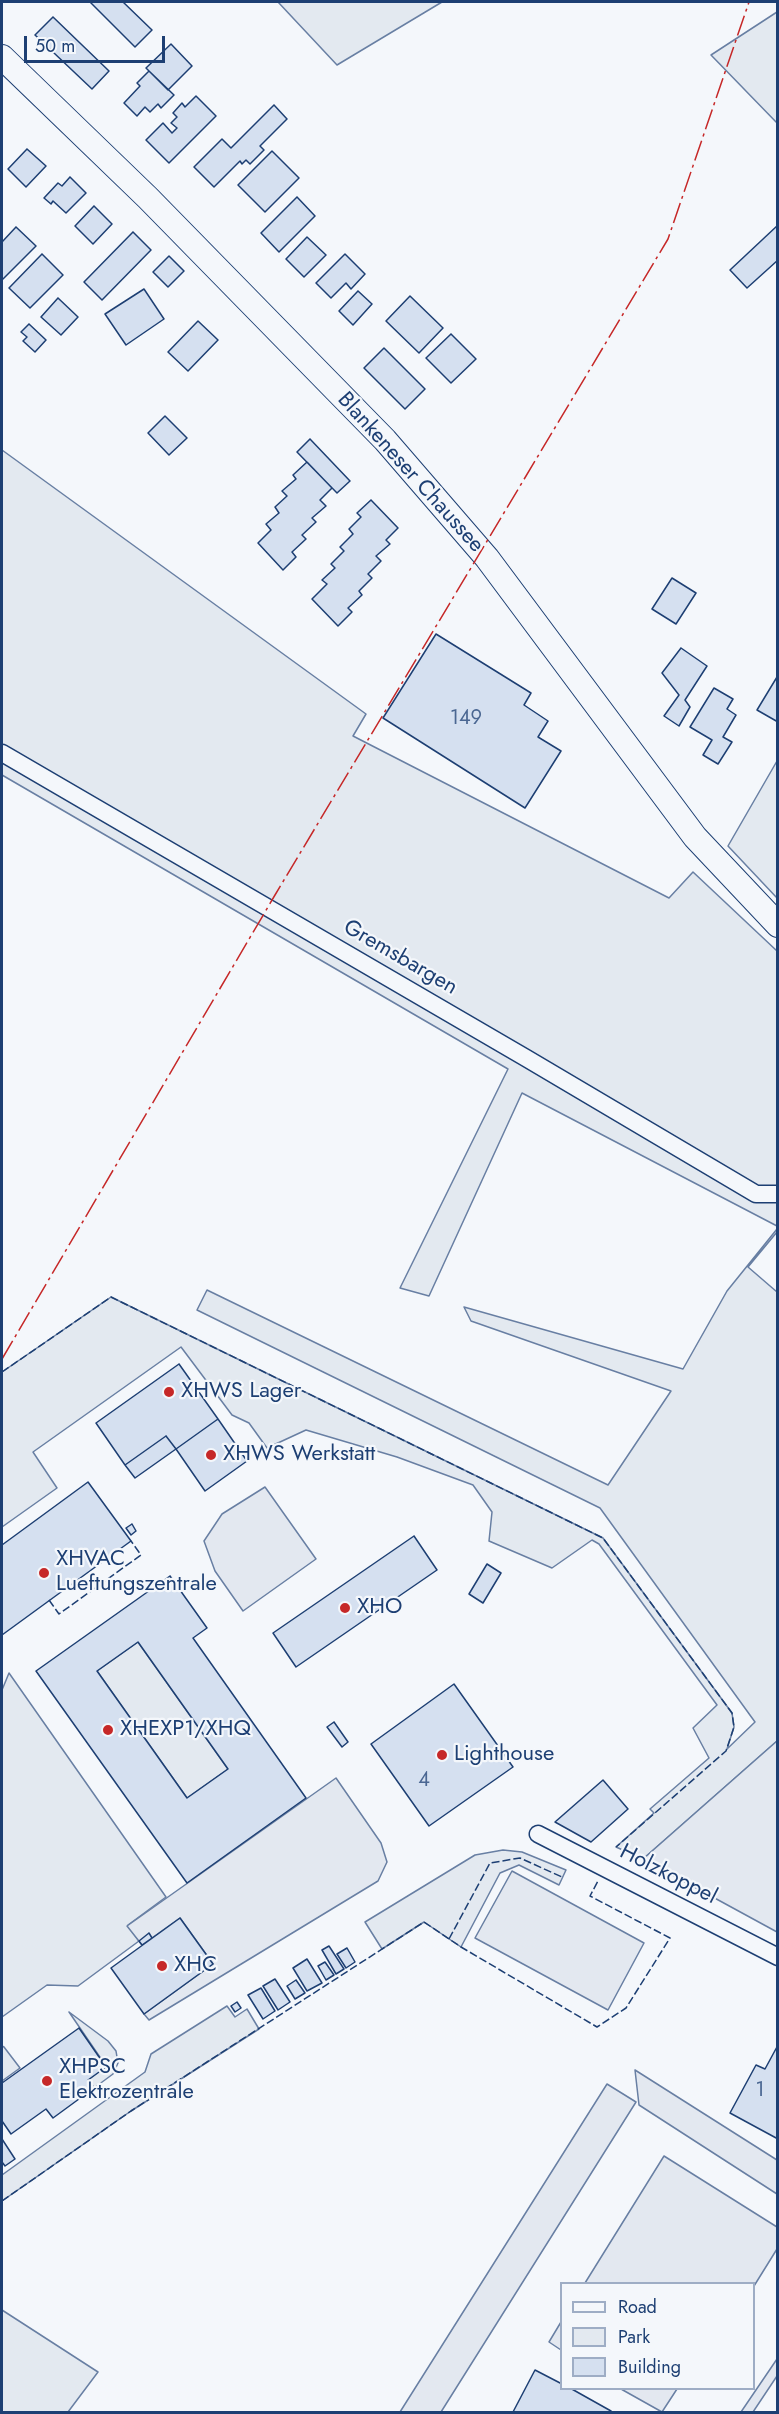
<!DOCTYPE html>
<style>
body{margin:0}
#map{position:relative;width:779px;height:2414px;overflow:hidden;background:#f4f7fb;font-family:Jost,sans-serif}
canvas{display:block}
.frame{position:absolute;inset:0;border:3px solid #1d3f73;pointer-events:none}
.legend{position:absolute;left:560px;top:2282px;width:195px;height:108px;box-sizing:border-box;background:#f4f7fb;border:2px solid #9eadc5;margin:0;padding:8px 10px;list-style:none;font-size:18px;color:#1d3f73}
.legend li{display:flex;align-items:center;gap:12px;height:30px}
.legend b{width:30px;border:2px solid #9eadc5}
.scale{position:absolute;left:24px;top:36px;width:141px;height:27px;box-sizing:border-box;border:3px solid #1d3f73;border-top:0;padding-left:8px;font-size:18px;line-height:21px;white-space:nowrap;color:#1d3f73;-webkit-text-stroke:4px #f4f7fb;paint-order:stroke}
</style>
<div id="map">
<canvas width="779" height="2414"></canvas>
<div class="frame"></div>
<ul class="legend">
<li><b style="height:8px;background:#f4f7fb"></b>Road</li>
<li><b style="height:16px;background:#e3e9f0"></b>Park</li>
<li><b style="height:16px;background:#d5e0f0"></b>Building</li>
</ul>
<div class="scale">50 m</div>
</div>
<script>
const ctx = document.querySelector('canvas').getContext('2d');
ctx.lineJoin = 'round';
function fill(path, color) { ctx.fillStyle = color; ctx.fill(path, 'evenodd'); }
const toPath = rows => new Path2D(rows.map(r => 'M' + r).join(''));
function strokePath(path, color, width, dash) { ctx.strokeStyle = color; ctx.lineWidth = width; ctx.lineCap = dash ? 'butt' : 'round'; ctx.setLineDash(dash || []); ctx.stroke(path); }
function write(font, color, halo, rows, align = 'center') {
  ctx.font = font + ' Jost,sans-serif'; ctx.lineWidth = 4.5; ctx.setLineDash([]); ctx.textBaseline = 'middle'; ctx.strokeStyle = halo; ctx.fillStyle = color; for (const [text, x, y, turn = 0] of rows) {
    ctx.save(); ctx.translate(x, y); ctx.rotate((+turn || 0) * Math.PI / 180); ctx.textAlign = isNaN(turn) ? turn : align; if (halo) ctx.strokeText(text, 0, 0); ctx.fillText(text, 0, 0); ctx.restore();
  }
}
const green = toPath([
 [278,2,442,2,337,65,278,2],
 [777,12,777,123,711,55,777,12],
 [2,450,366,714,353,736,669,898,693,872,777,951,777,1226,522,1093,429,1296,400,1288,508,1069,2,775,2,450],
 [777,761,777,898,728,846,777,761],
 [777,1229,777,1232,748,1267,777,1292,777,1741,643,1859,616,1847,654,1813,650,1809,709,1758,693,1728,717,1705,599,1544,592,1540,552,1568,489,1541,492,1512,473,1485,397,1457,306,1430,267,1448,249,1423,232,1415,181,1347,33,1452,57,1488,2,1527,2,1372,111,1297,603,1538,732,1713,734,1727,727,1749,755,1722,600,1508,197,1310,207,1290,608,1485,671,1391,471,1321,464,1307,683,1369,727,1291,777,1229],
 [138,1642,228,1769,187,1798,97,1671,138,1642],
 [9,1673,166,1897,128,1925,139,1941,78,1986,47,1985,2,2017,2,1690,9,1673],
 [503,1850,522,1852,566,1870,559,1885,519,1865,500,1873,461,1947,424,1922,382,1949,365,1922,475,1855,503,1850],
 [227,2006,235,2017,247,2009,259,2029,131,2111,2,2201,2,2175,145,2072,151,2054,227,2006],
 [69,2012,108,2041,116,2051,118,2063,113,2074,94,2088,88,2080,106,2066,69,2012],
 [2,2046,4,2047,20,2068,2,2081,2,2046],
 [2,2310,98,2372,68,2412,2,2412,2,2310]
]);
fill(green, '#e3e9f0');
strokePath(green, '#687fa3', 1.5);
const parking = toPath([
 [265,1487,316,1559,243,1611,215,1571,204,1541,222,1514,265,1487],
 [777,1741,777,1932,643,1859,777,1741],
 [336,1778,381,1843,387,1862,378,1881,149,2020,144,2014,213,1964,180,1918,142,1945,127,1926,336,1778],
 [512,1871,644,1943,608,2010,475,1938,512,1871],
 [635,2070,777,2160,777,2194,639,2105,635,2070],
 [607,2084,636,2102,441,2412,400,2412,607,2084],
 [664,2156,777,2227,777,2249,754,2286,754,2284,585,2283,664,2156],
 [561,2322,561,2350,549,2342,561,2322],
 [777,2359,777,2376,753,2412,741,2412,777,2359],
 [621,2389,677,2389,662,2412,621,2389]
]);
fill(parking, '#e3e8f0');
strokePath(parking, '#687fa3', 1.5);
const building = toPath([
 [90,2,123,2,152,30,135,47,90,2],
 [53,17,109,71,92,89,35,35,53,17],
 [171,44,192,66,168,90,146,68,171,44],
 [149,71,174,95,161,108,158,104,150,112,145,107,137,116,124,103,140,86,137,83,149,71],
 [196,96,216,116,169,163,146,140,163,123,172,133,177,128,171,123,177,117,173,113,182,103,185,107,196,96],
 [274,105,287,119,260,146,264,150,250,164,246,160,242,164,240,161,214,187,194,167,222,139,231,148,274,105],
 [27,149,46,166,26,187,8,169,27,149],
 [272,151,299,178,265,212,238,185,272,151],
 [70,177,86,193,66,213,53,201,51,204,44,198,58,183,62,186,70,177],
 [297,197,315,216,279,252,261,233,297,197],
 [94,206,112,224,93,244,75,226,94,206],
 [778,225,778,260,747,288,730,270,778,225],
 [16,227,36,246,3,279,2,278,2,242,16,227],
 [133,232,151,250,102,300,84,282,133,232],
 [307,237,326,255,304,277,286,259,307,237],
 [42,254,63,275,30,308,9,288,42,254],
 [345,254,365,274,351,289,346,283,331,298,316,283,345,254],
 [169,256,184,271,168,287,153,272,169,256],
 [144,289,164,319,126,345,105,314,144,289],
 [358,291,372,304,353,325,339,311,358,291],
 [410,296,443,328,419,353,386,321,410,296],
 [58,298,78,317,61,335,41,317,58,298],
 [198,321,218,340,188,371,168,352,198,321],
 [29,324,46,340,35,352,23,341,27,337,21,332,29,324],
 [451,334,476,359,451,383,426,358,451,334],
 [384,348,425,389,405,409,364,368,384,348],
 [165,416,187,438,169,455,148,433,165,416],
 [310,439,350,481,337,493,297,452,310,439],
 [307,462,332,488,320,500,326,506,312,518,316,522,302,535,306,539,292,552,296,557,283,570,258,543,271,530,266,524,279,513,275,507,287,496,282,491,296,479,293,475,307,462],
 [371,500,398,528,386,540,390,544,376,556,381,561,368,574,372,578,359,591,362,595,348,608,352,612,338,626,312,599,327,584,322,580,335,568,331,564,344,551,340,547,353,534,349,529,361,517,357,513,371,500],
 [672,578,696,593,676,624,652,609,672,578],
 [436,634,531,693,524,705,548,721,538,737,561,751,525,808,383,718,436,634],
 [681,648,707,666,685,700,690,707,679,726,664,716,679,695,662,673,681,648],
 [777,677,778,677,778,722,757,710,777,677],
 [714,688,733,699,727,709,736,715,723,737,732,742,718,764,703,755,712,740,690,727,714,688],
 [179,1364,218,1419,176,1449,166,1436,125,1465,96,1423,179,1364],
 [218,1419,247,1461,205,1491,176,1449,218,1419],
 [166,1436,176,1449,135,1478,125,1465,166,1436],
 [88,1482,131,1541,2,1635,2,1545,88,1482],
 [132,1524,136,1531,131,1535,126,1528,132,1524],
 [414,1536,437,1570,296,1667,273,1633,414,1536],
 [487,1564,501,1573,483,1603,469,1594,487,1564],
 [170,1576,207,1628,193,1638,306,1798,187,1883,36,1671,170,1576],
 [138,1642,228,1769,187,1798,97,1671,138,1642],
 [454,1684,513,1767,429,1826,371,1744,454,1684],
 [334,1722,348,1742,342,1747,327,1727,334,1722],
 [603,1780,628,1809,591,1842,555,1822,603,1780],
 [180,1918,213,1964,144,2014,111,1968,180,1918],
 [149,1933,152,1938,142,1945,139,1941,149,1933],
 [329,1946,344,1969,336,1974,322,1950,329,1946],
 [347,1948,355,1962,346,1968,337,1954,347,1948],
 [307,1959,322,1983,307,1991,293,1968,307,1959],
 [325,1962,334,1975,326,1980,318,1966,325,1962],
 [275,1979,290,2002,278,2010,263,1986,275,1979],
 [296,1980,305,1993,295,1999,287,1986,296,1980],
 [261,1988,275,2011,263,2019,248,1995,261,1988],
 [237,2002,241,2008,235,2012,231,2006,237,2002],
 [79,2028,106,2067,88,2080,94,2088,53,2118,46,2109,11,2134,2,2121,2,2083,79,2028],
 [778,2045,778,2139,730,2113,756,2065,765,2069,778,2045],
 [2,2139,15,2159,5,2166,2,2162,2,2139],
 [535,2370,562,2384,562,2388,570,2388,611,2411,610,2412,513,2412,535,2370]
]);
fill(building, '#d5e0f0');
strokePath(building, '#1d3f73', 1.5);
const street = toPath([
 [2,753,526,1058,756,1194,778,1194],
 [538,1834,778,1957]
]);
const secondary = toPath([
 [2,57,148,198,385,440,487,558,695,837,778,925]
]);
strokePath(street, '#1d3f73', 19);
strokePath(secondary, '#1d3f73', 26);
strokePath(street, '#f4f7fb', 16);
strokePath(secondary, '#f4f7fb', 24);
strokePath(toPath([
 [2,1372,111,1297,603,1538,732,1713,734,1727,726,1751,616,1847],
 [49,1600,59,1614,141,1555,131,1541],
 [449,1939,490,1863,520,1858,562,1877],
 [2,2201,131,2111,424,1922,461,1947,597,2027,626,2008,670,1938,590,1896,598,1881]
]), '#1d3f73', 1.5, [8, 3]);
strokePath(toPath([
 [2,1359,275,895,668,239,749,2]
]), '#c62828', 1.5, [21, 4.5, 3, 4.5]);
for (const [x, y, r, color] of [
 [169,1392,6,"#c62828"],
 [211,1455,6,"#c62828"],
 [44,1573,6,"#c62828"],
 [345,1608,6,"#c62828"],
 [108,1730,6,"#c62828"],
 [442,1755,6,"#c62828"],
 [162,1966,6,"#c62828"],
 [47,2081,6,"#c62828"]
]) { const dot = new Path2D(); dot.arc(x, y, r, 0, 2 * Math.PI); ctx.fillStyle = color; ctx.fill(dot); strokePath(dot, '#f4f7fb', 2); }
write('20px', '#4b6792', null, [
 ["149",466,719],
 ["4",424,1781],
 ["1",760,2091]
]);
write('22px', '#1d3f73', '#f4f7fb', [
 ["Blankeneser Chaussee",410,473,48],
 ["Gremsbargen",400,958,30],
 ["Holzkoppel",668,1875,27]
]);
write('22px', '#1d3f73', '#f4f7fb', [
 ["XHWS Lager",181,1392],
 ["XHWS Werkstatt",223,1455],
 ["XHVAC",56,1560],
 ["Lueftungszentrale",56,1585],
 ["XHO",357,1608],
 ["XHEXP1/XHQ",120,1730],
 ["Lighthouse",454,1755],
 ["XHC",174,1966],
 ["XHPSC",59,2068],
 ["Elektrozentrale",59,2093]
], 'left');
</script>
